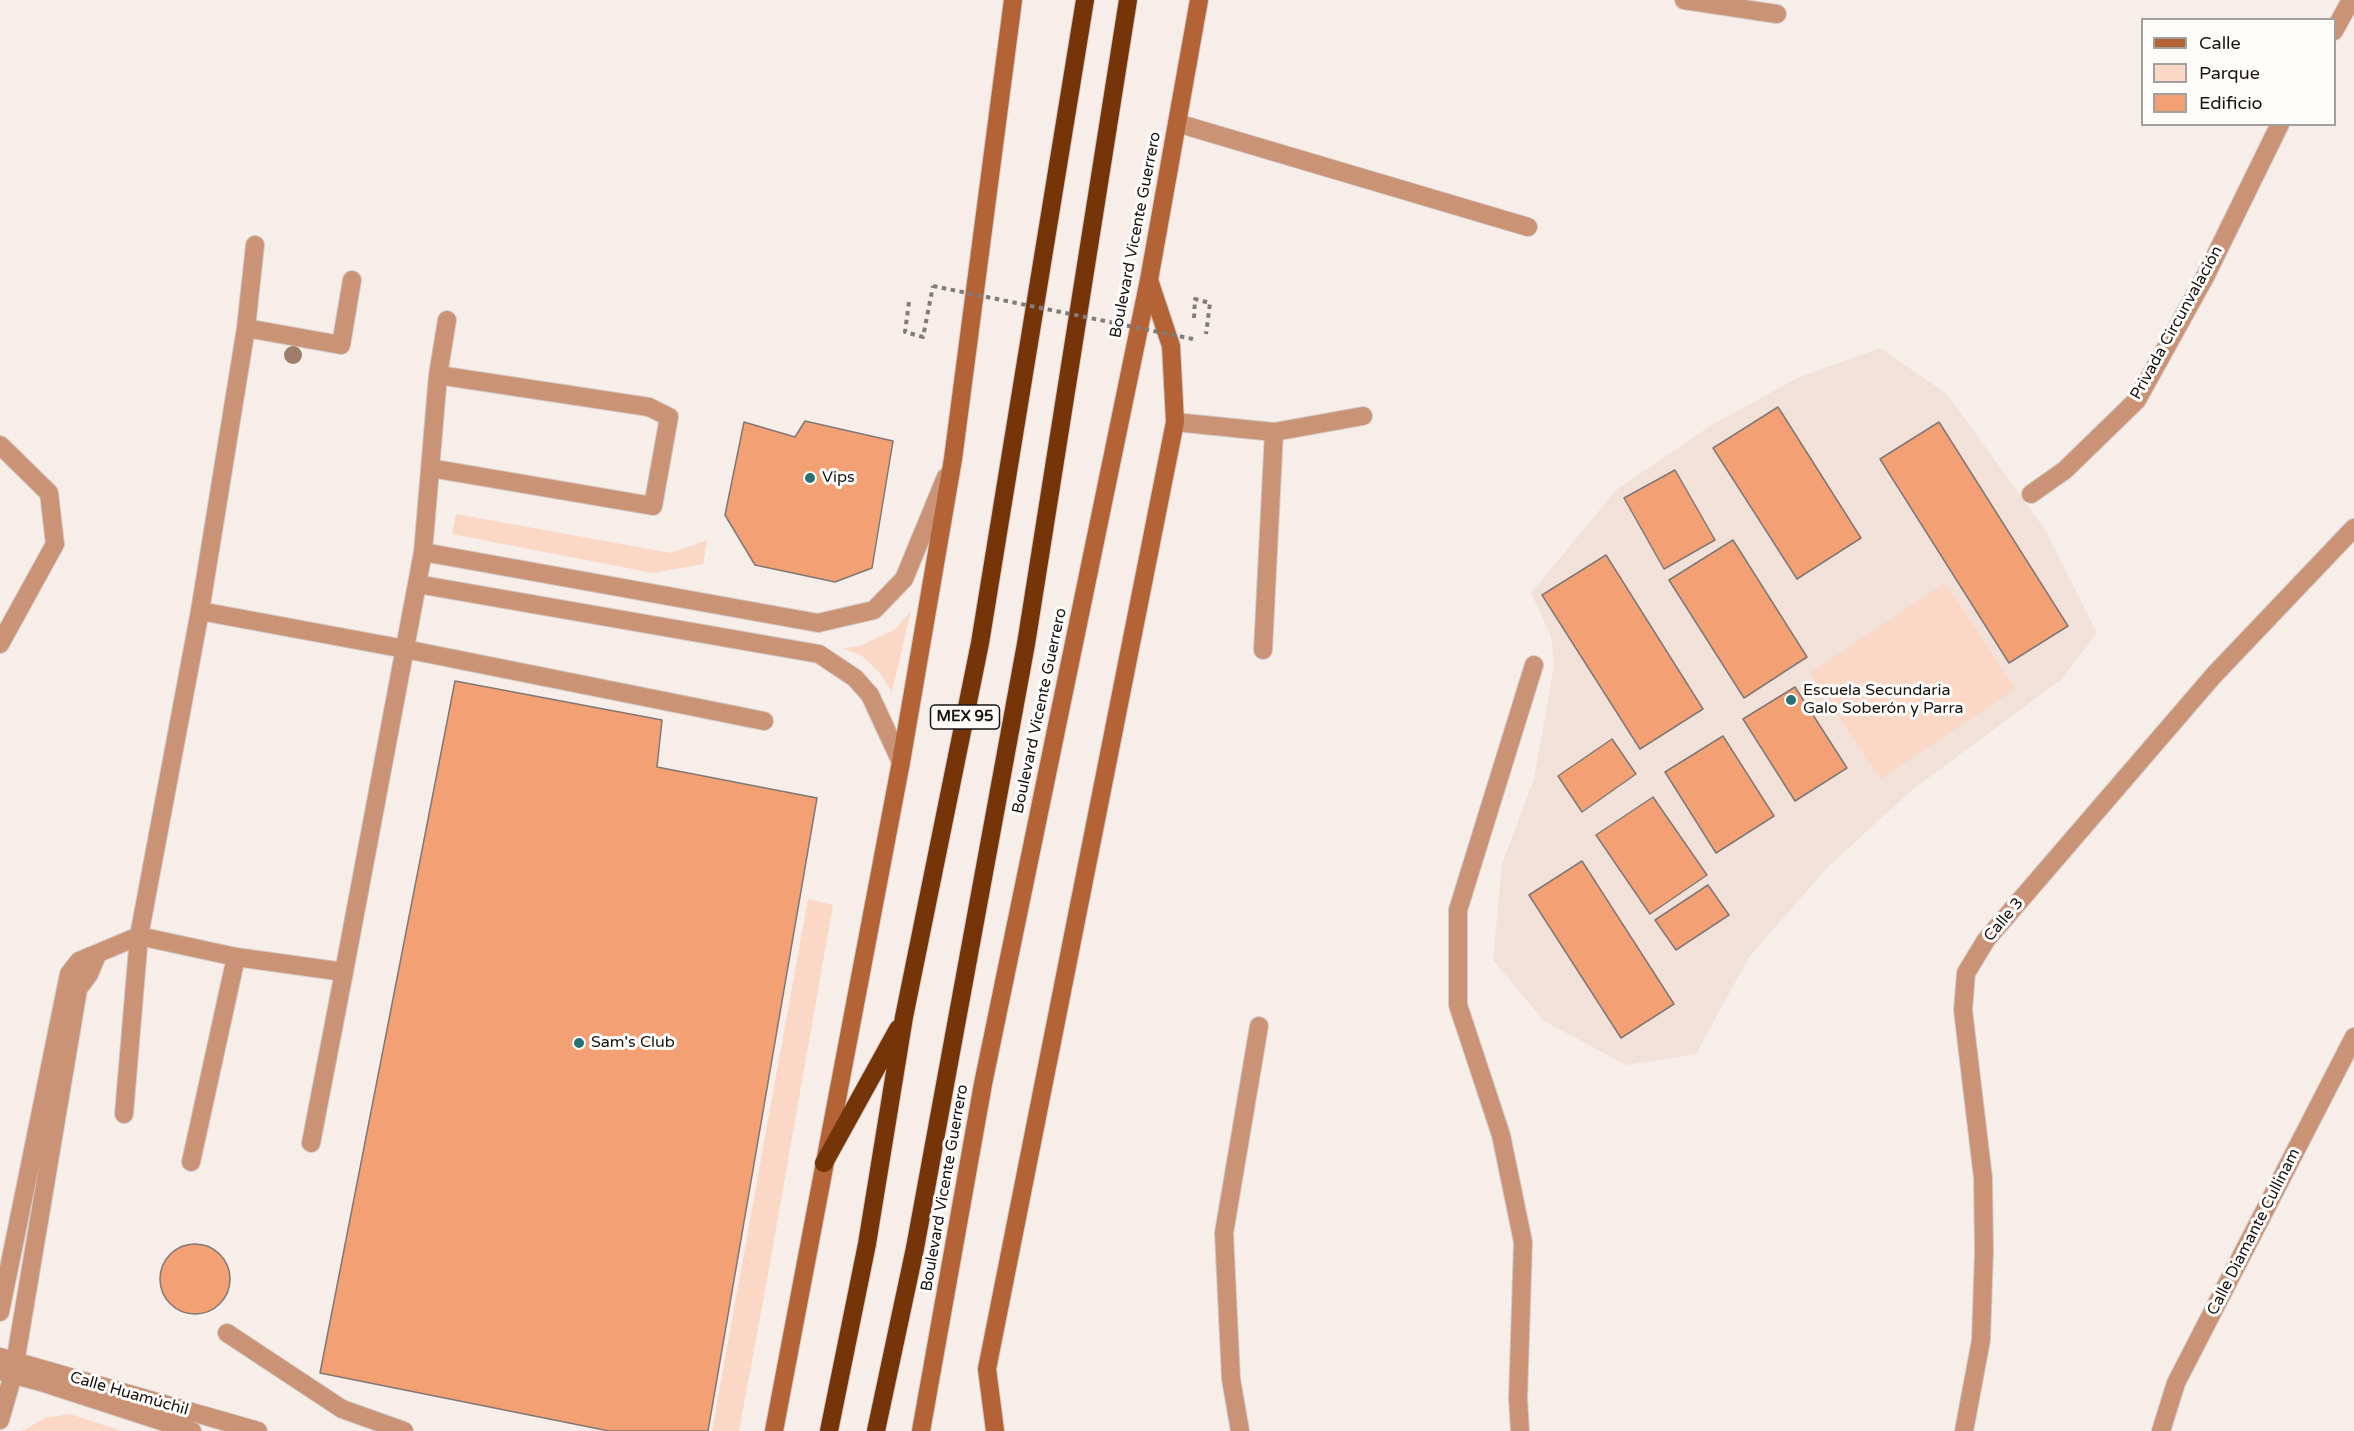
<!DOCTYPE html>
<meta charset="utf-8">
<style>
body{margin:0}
#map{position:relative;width:2354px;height:1431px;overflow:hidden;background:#f7eeea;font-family:"Varela Round",sans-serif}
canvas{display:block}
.legend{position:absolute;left:2141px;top:18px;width:195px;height:108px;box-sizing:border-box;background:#fffdfc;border:2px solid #a2a09f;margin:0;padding:8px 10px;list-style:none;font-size:18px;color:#171513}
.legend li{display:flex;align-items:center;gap:12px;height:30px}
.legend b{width:30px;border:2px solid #a2a09f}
</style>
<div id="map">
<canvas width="2354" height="1431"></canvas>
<ul class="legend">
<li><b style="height:8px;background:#b36336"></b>Calle</li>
<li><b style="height:16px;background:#fbd7c6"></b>Parque</li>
<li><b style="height:16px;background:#f3a074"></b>Edificio</li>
</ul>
</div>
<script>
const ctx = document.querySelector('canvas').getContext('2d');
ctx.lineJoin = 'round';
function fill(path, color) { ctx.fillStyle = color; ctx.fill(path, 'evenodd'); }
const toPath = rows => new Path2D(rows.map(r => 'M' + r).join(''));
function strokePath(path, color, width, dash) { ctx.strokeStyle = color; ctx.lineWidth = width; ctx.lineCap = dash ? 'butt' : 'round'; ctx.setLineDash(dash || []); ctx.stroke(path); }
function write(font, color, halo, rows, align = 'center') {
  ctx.font = font + ' "Varela Round",sans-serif'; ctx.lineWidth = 6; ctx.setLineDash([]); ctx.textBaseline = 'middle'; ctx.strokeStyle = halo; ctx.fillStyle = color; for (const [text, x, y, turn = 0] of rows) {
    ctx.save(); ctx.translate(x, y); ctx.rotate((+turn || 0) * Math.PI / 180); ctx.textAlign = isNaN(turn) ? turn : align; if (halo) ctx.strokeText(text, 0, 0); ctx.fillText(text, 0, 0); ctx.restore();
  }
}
fill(toPath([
 [1880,348,1947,394,2044,528,2097,633,2062,679,1912,790,1829,866,1749,957,1696,1054,1626,1065,1544,1021,1493,960,1502,864,1534,779,1554,665,1551,636,1531,593,1616,490,1710,426,1797,378]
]), '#f2e1d9');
fill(toPath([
 [456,514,671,553,707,540,703,564,653,573,452,534],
 [1945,583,2015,689,1880,779,1810,673],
 [911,611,892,692,879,672,862,656,843,648,859,646,894,630],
 [808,899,833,905,768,1274,739,1431,712,1431],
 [70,1414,122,1431,22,1431,45,1418]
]), '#fbd7c6');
const building = toPath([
 [1778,407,1861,538,1797,579,1713,448,1778,407],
 [805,421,893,441,872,568,835,582,755,565,725,515,744,422,795,437,805,421],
 [1939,422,2068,626,2009,663,1880,459,1939,422],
 [1675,470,1715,540,1664,569,1624,498,1675,470],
 [1733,540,1807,657,1744,698,1669,580,1733,540],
 [1606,555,1703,709,1640,749,1542,595,1606,555],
 [455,681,662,720,657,767,817,798,708,1431,609,1431,320,1373,455,681],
 [1795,687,1847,768,1795,801,1743,719,1795,687],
 [1723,736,1774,816,1716,853,1665,772,1723,736],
 [1612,739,1636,774,1582,812,1558,776,1612,739],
 [1653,797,1707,875,1650,914,1596,835,1653,797],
 [1582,861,1674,1004,1621,1038,1529,895,1582,861],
 [1708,885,1729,915,1676,950,1655,920,1708,885],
 '160 1279a35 35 0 1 1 70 0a35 35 0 1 1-70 0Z'
]);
fill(building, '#f3a074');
strokePath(building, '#807875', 1.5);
const lane = toPath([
 [255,245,246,328,200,611,405,649,764,721],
 [246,328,341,345,352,280],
 [438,375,447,320],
 [0,445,49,493,55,544,0,644],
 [423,552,818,623,874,610,904,579,946,477],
 [417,584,819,654,855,678,870,695,901,762],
 [124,1114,139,936,200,611],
 [311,1143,344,972],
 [191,1162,236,957],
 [0,1312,69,974,79,961,139,936,236,957,344,972,423,552,438,375,649,407,669,417,653,506,430,468],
 [227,1333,342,1409,404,1431],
 [0,1420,13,1375,78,989,89,974,97,955]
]);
const street = toPath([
 [1684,0,1777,14],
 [2334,31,2351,0],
 [1177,123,1528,227],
 [1175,422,1274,432,1363,416],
 [2031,494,2065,470,2137,400,2204,279,2280,124],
 [1263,650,1274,432],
 [0,1357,258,1431],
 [0,1371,41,1382,192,1431],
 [1240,1431,1231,1379,1224,1233,1259,1026],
 [1520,1431,1518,1399,1523,1242,1501,1135,1458,1005,1458,910,1534,665],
 [1964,1431,1981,1340,1984,1251,1983,1178,1963,1010,1966,973,1986,940,2214,675,2354,528],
 [2161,1431,2176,1383,2354,1037]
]);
const secondary = toPath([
 [774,1431,901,762,953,459,1013,0],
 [921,1431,983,1084,1149,280,1199,0],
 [995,1431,987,1369,1175,422,1171,346,1149,280]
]);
const highway = toPath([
 [824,1163,898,1029],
 [829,1431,867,1244,904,1017,980,643,1085,0],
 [876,1431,915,1248,1026,644,1128,0]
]);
strokePath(lane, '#d3cbc8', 20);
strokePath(street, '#d3cbc8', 20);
strokePath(secondary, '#d3cbc8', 20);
strokePath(highway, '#d3cbc8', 20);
strokePath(toPath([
 [909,302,905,332,923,337,933,286],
 [1194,318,1195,299,1210,303,1206,334]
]), '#817c79', 4, [4.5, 4.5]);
strokePath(lane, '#cb9376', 18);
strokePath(street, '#cb9376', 18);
strokePath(secondary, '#b36336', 18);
strokePath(highway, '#763508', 18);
strokePath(toPath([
 [933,286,1193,339]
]), '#817c79', 4, [4.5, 4.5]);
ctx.fillStyle = '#9e7e6a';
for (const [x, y] of [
 [293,355]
]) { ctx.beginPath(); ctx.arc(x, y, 9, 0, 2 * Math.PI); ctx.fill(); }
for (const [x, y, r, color] of [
 [810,478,6,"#277274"],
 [1791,700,6,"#277274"],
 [579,1043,6,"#277274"]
]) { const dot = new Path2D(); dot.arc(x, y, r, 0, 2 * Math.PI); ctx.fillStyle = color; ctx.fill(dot); strokePath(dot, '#fffdfc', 2); }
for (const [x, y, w] of [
 [965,717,69]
]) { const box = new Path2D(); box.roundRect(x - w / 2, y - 12, w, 24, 4.5); ctx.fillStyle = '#fffdfc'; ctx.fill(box); strokePath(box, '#171513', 1.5); }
write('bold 15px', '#171513', null, [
 ["MEX 95",965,717]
]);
write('16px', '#171513', '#fffdfc', [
 ["Boulevard Vicente Guerrero",1136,235,-79],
 ["Privada Circunvalación",2177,323,-61],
 ["Boulevard Vicente Guerrero",1040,711,-78],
 ["Calle 3",2004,920,-50],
 ["Boulevard Vicente Guerrero",945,1188,-80],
 ["Calle Diamante Cullinam",2254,1232,-63],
 ["Calle Huamúchil",129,1394,16]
]);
write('16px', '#171513', '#fffdfc', [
 ["Vips",822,478],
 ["Escuela Secundaria",1803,691],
 ["Galo Soberón y Parra",1803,709],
 ["Sam's Club",591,1043]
], 'left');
</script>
